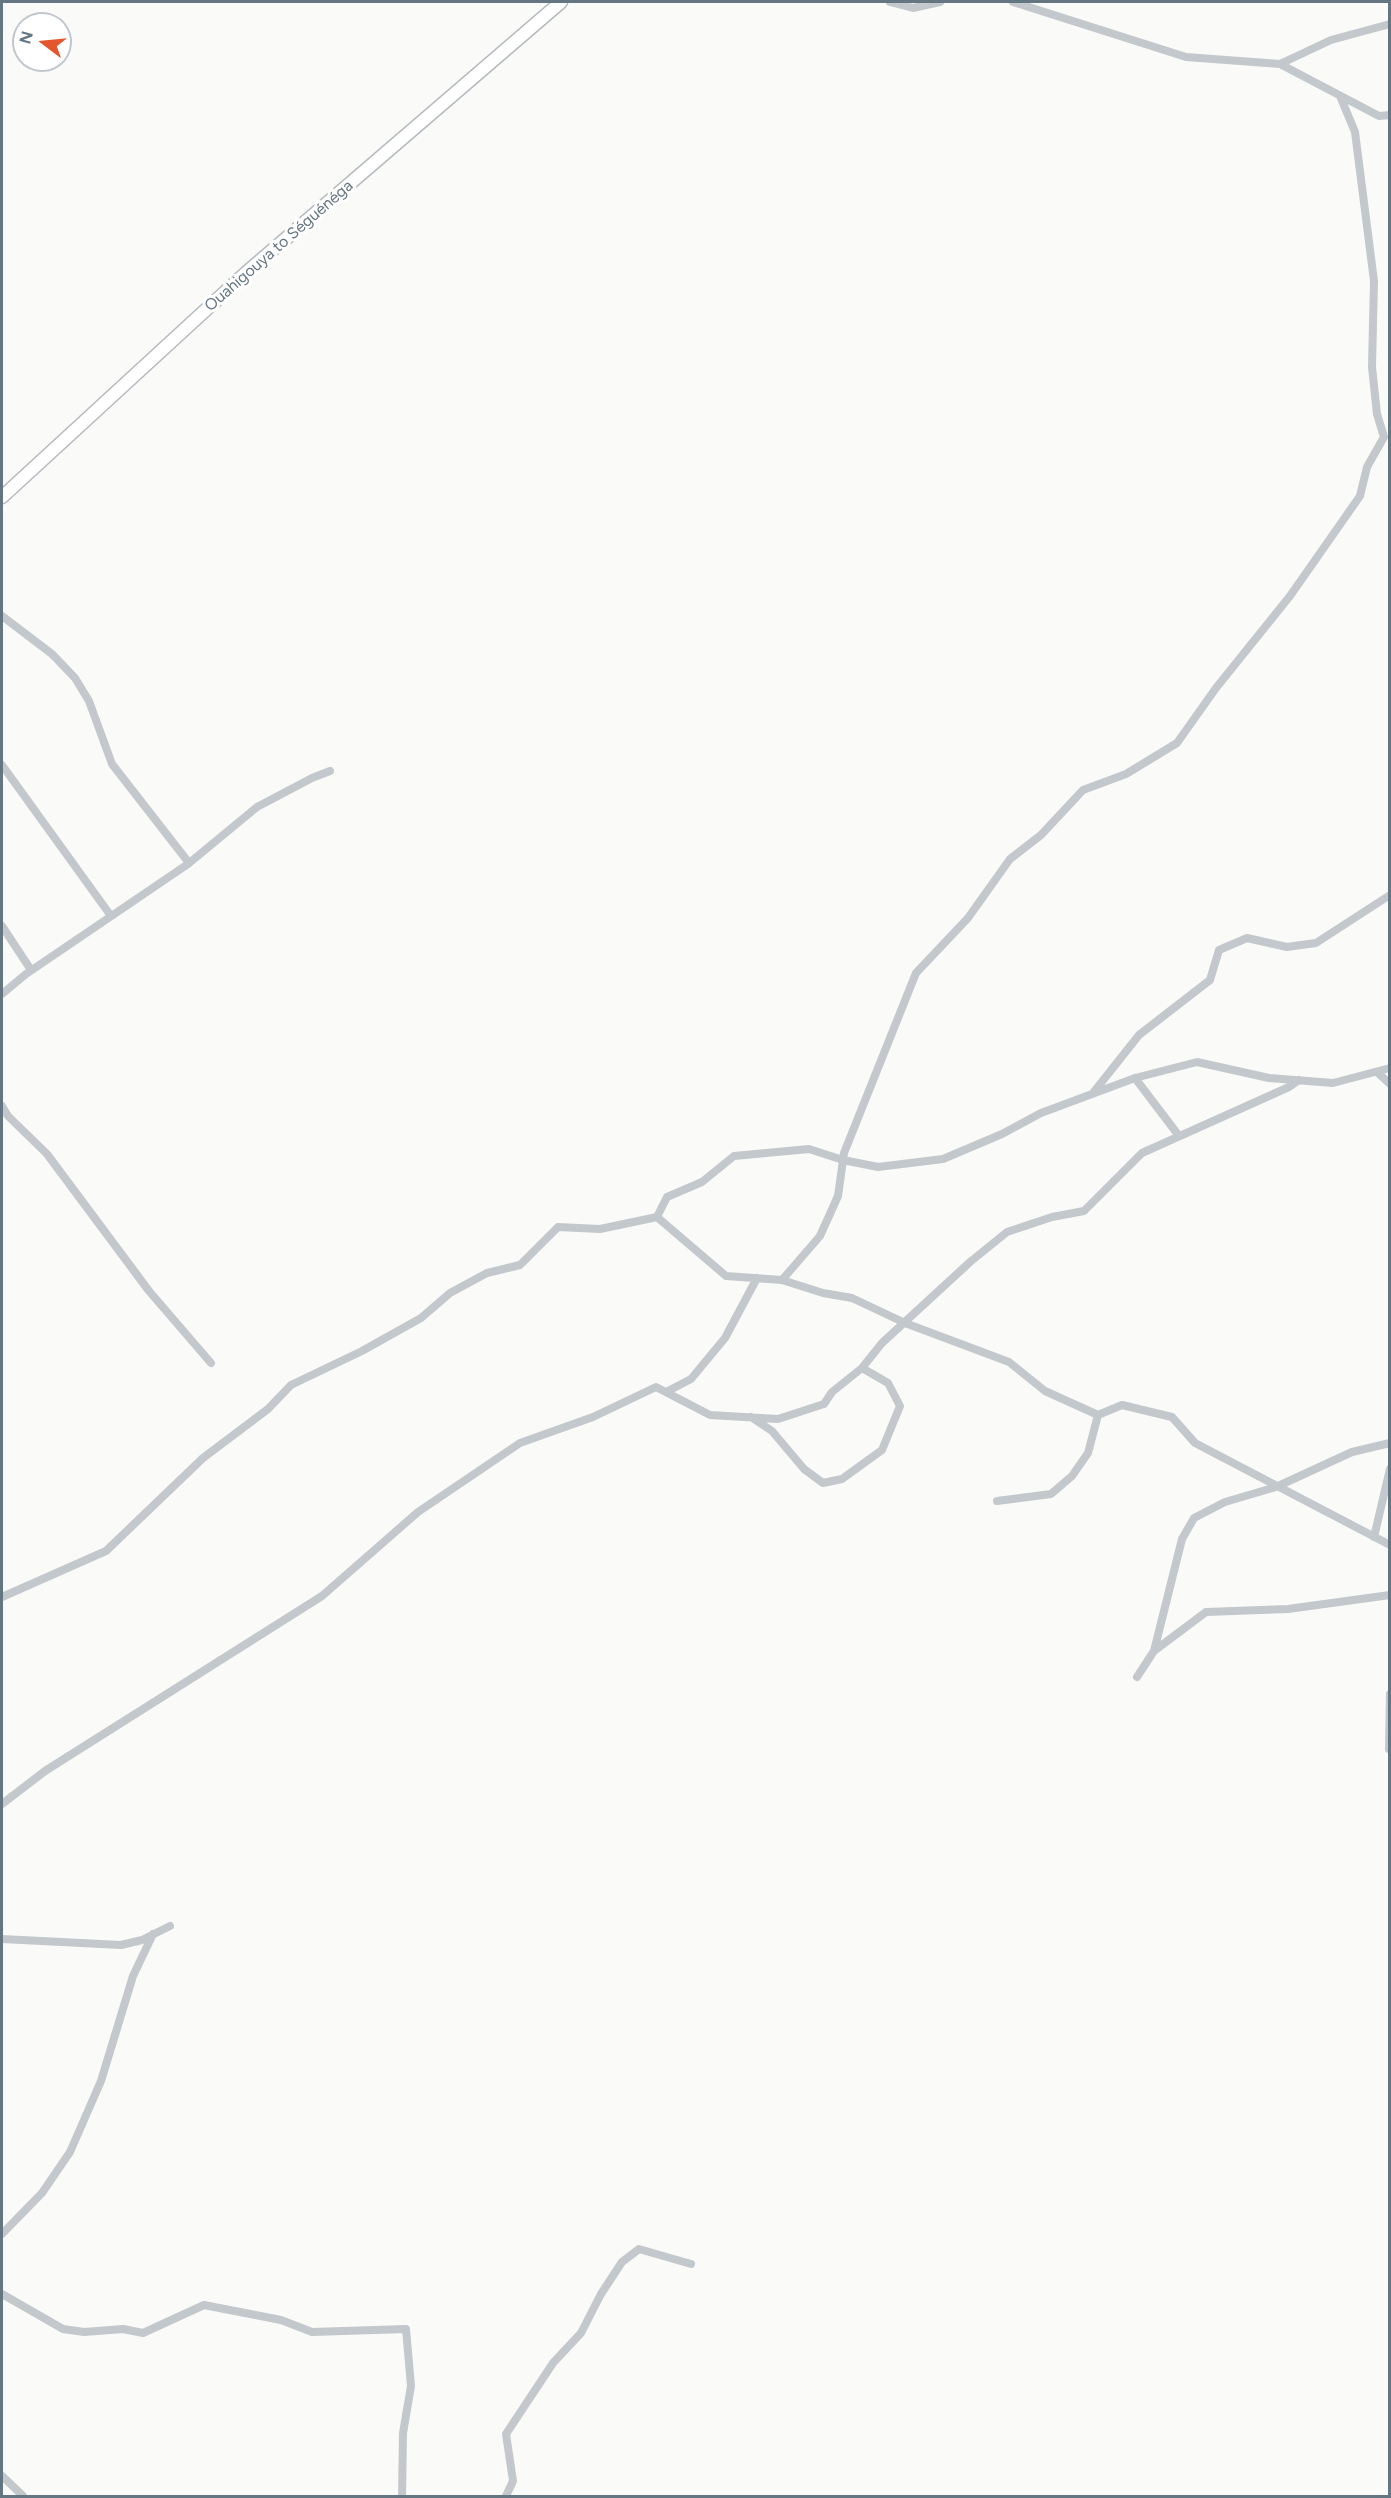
<!DOCTYPE html>
<meta charset="utf-8">
<style>
body{margin:0}
#map{position:relative;width:1391px;height:2498px;overflow:hidden;background:#fafaf8;font-family:Figtree,sans-serif}
canvas{display:block}
.frame{position:absolute;inset:0;border:3px solid #657683;pointer-events:none}
.north{position:absolute;left:12px;top:12px;width:60px;height:60px;box-sizing:border-box;background:#fff;border:2px solid #c1c8cd;border-radius:50%;rotate:286deg;font-size:16px;font-weight:700;line-height:24px;text-align:center;color:#657683}
.north::after{content:'';display:block;margin:auto;width:21px;height:27px;background:#e4572e;clip-path:polygon(50% 0,100% 100%,50% 72%,0 100%)}
</style>
<div id="map">
<canvas width="1391" height="2498"></canvas>
<div class="frame"></div>
<div class="north">N</div>
</div>
<script>
const ctx = document.querySelector('canvas').getContext('2d');
ctx.lineJoin = 'round';
const toPath = rows => new Path2D(rows.map(r => 'M' + r).join(''));
function strokePath(path, color, width, dash) { ctx.strokeStyle = color; ctx.lineWidth = width; ctx.lineCap = dash ? 'butt' : 'round'; ctx.setLineDash(dash || []); ctx.stroke(path); }
function write(font, color, halo, rows, align = 'center') {
  ctx.font = font + ' Figtree,sans-serif'; ctx.lineWidth = 6; ctx.setLineDash([]); ctx.textBaseline = 'middle'; ctx.strokeStyle = halo; ctx.fillStyle = color; for (const [text, x, y, turn = 0] of rows) {
    ctx.save(); ctx.translate(x, y); ctx.rotate((+turn || 0) * Math.PI / 180); ctx.textAlign = isNaN(turn) ? turn : align; if (halo) ctx.strokeText(text, 0, 0); ctx.fillText(text, 0, 0); ctx.restore();
  }
}
const primary = toPath([
 [2,497,247,272,561,2]
]);
strokePath(primary, '#b5babe', 15);
strokePath(toPath([
 [890,2,913,8,940,2],
 [1013,2,1186,57,1280,64,1331,40,1390,24],
 [1280,64,1379,116,1390,115],
 [2,616,52,654,75,678,89,701,112,764,189,863],
 [2,765,111,916],
 [2,926,31,970],
 [2,994,26,974,188,864,257,807,312,778,330,771],
 [1377,1072,1390,1084],
 [1135,1078,1179,1136],
 [1093,1093,1139,1035,1210,980,1219,950,1247,938,1287,947,1316,943,1390,895],
 [2,1106,8,1116,47,1154,149,1291,211,1363],
 [657,1217,726,1276,782,1280,823,1293,852,1298,905,1323,1009,1362,1045,1391,1098,1415,1122,1405,1172,1417,1195,1443,1390,1545],
 [782,1280,820,1236,838,1196,844,1153,916,973,968,918,1010,859,1041,835,1083,790,1126,774,1177,743,1216,688,1290,596,1360,496,1367,467,1384,437,1377,414,1372,367,1374,281,1355,132,1340,96],
 [668,1391,691,1379,725,1338,757,1278],
 [751,1417,772,1431,804,1469,823,1483,842,1479,882,1450,900,1406,888,1383,862,1368],
 [997,1501,1051,1494,1072,1476,1088,1453,1098,1415],
 [1374,1537,1390,1469],
 [2,1597,106,1551,203,1458,268,1409,291,1385,362,1351,421,1318,450,1293,487,1273,520,1265,558,1227,600,1229,657,1217,667,1197,702,1182,734,1156,809,1149,843,1160,878,1167,943,1159,1002,1134,1041,1113,1135,1078,1197,1062,1269,1078,1333,1083,1390,1068],
 [1154,1651,1206,1612,1288,1609,1390,1595],
 [1137,1677,1154,1651,1182,1539,1194,1518,1225,1502,1276,1487,1352,1452,1390,1443],
 [1389,1749,1390,1694],
 [2,1804,45,1771,322,1596,418,1512,520,1443,593,1417,656,1387,710,1415,778,1419,824,1404,832,1392,862,1368,882,1343,970,1262,1007,1232,1052,1217,1084,1211,1142,1153,1289,1087,1299,1080],
 [2,1939,121,1945,142,1940,170,1926],
 [2,2234,42,2193,70,2152,101,2081,133,1976,153,1934],
 [2,2294,63,2329,84,2332,123,2329,143,2333,204,2305,281,2320,312,2332,406,2329,411,2386,403,2433,402,2496],
 [2,2476,23,2496],
 [506,2496,513,2481,506,2434,553,2363,581,2333,601,2294,622,2262,639,2249,691,2264]
]), '#c3c8cc', 8);
strokePath(primary, '#fff', 12);
write('16px', '#657683', '#fff', [
 ["Ouahigouya to Séguénéga",279,246,-41]
]);
</script>
